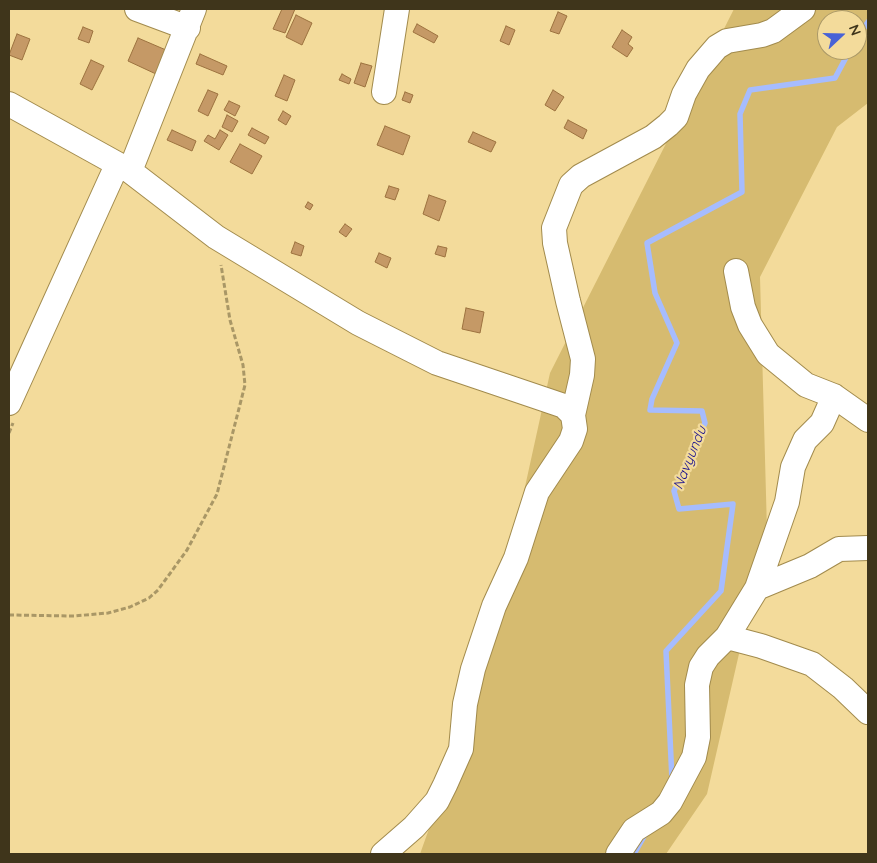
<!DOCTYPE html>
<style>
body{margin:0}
#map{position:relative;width:877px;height:863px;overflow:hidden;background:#f3db9b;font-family:Quicksand,sans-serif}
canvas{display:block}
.frame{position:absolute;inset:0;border:10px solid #3f351b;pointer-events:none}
.north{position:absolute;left:817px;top:10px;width:50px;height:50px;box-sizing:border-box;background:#f3db9b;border:1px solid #ab9968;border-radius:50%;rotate:69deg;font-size:14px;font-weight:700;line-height:20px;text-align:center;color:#3f351b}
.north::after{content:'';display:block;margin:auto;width:18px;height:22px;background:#4862d6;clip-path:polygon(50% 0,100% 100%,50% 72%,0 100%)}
</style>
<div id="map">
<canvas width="877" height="863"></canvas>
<div class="frame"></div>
<div class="north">N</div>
</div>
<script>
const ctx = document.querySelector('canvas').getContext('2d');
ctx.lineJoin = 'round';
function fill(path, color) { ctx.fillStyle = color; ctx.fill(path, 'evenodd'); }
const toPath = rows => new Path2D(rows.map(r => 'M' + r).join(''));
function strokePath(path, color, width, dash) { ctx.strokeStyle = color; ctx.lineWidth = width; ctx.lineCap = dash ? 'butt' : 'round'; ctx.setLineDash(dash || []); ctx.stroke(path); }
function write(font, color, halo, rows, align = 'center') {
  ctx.font = font + ' Quicksand,sans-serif'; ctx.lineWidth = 4.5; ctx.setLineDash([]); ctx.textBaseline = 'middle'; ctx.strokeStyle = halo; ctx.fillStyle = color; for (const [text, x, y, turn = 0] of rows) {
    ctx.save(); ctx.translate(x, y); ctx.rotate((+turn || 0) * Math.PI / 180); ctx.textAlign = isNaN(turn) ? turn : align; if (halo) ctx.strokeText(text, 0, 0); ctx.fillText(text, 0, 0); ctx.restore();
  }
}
fill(toPath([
 [734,9,868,9,868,103,837,127,760,277,767,531,707,794,666,854,420,854,483,678,550,373],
 [827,20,857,20,857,50,827,50]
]), '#d6bb70');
strokePath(toPath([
 [857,38,868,22],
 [672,780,666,651,721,591,733,504,679,509,674,491,705,423,702,411,650,410,652,399,677,343,655,293,647,243,742,192,740,114,750,90,835,78,850,50],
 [634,854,646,833]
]), '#a6bcfe', 5.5);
const building = toPath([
 [282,9,295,9,285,33,273,29,282,9],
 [558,12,567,16,559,34,550,31,558,12],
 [296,15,312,23,302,45,286,37,296,15],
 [417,24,438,36,434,43,413,32,417,24],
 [506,26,515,30,509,45,500,41,506,26],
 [83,27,93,31,89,43,78,39,83,27],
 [622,30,632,37,628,44,633,48,627,57,612,47,622,30],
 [17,34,30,39,22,60,9,55,17,34],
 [138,38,166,50,156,74,128,61,138,38],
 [200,54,227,66,223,75,196,64,200,54],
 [91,60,104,66,92,90,80,84,91,60],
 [361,63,372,66,365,87,354,83,361,63],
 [342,74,351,79,349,84,339,80,342,74],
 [284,75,295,80,287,101,275,96,284,75],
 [208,90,218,94,208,116,198,111,208,90],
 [553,90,564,97,555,111,545,105,553,90],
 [405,92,413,95,410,103,402,100,405,92],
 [229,101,240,106,235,116,224,110,229,101],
 [283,111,291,116,286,125,278,120,283,111],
 [227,115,238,121,232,132,222,127,227,115],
 [568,120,587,130,583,139,564,128,568,120],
 [385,126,410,136,403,155,377,145,385,126],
 [252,128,269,137,265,144,248,135,252,128],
 [172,130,196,141,192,151,167,140,172,130],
 [220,130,228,135,219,150,204,141,208,135,215,139,220,130],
 [473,132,496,142,491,152,468,142,473,132],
 [240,144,262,156,252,174,230,162,240,144],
 [389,186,399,189,395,200,385,197,389,186],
 [429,195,446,201,439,221,423,214,429,195],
 [308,202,313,205,310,210,305,207,308,202],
 [345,224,352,229,346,237,339,232,345,224],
 [295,242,304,246,301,256,291,253,295,242],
 [438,246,447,248,445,257,435,254,438,246],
 [379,253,391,258,387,268,375,262,379,253],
 [466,308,484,312,480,333,462,329,466,308]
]);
fill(building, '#c59966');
strokePath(building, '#9c723f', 1);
const minor = toPath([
 [137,9,188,28],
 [384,92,397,9],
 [9,104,130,171,216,237,358,323,437,363,564,406,573,415,575,429,571,441,537,492,516,558,494,606,473,669,465,704,461,749,445,785,437,801,414,827,383,854],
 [130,171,194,9],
 [736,271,743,307,750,325,768,354,806,385,834,396,868,420],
 [9,403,117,165],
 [573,415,582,375,583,359,568,301,555,243,554,228,571,185,581,176,653,137,668,125,676,117,684,94,698,69,717,47,727,41,762,35,773,31,803,9],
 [757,588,810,566,839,549,868,548],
 [727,637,761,646,812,664,843,688,868,712],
 [618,854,634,830,661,813,670,802,694,757,698,737,697,685,701,667,708,656,727,637,757,588,787,502,793,467,805,440,822,423,834,396]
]);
strokePath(minor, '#a28b4d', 26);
strokePath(toPath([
 [9,433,13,423],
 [9,615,74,616,108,613,130,607,149,598,158,590,187,550,217,494,245,385,243,365,230,320,221,265]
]), '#a99766', 3, [5, 2.5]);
strokePath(minor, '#fff', 24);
write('italic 14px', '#160e8f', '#f3db9b', [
 ["Navyundu",690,458,-68]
]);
</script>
